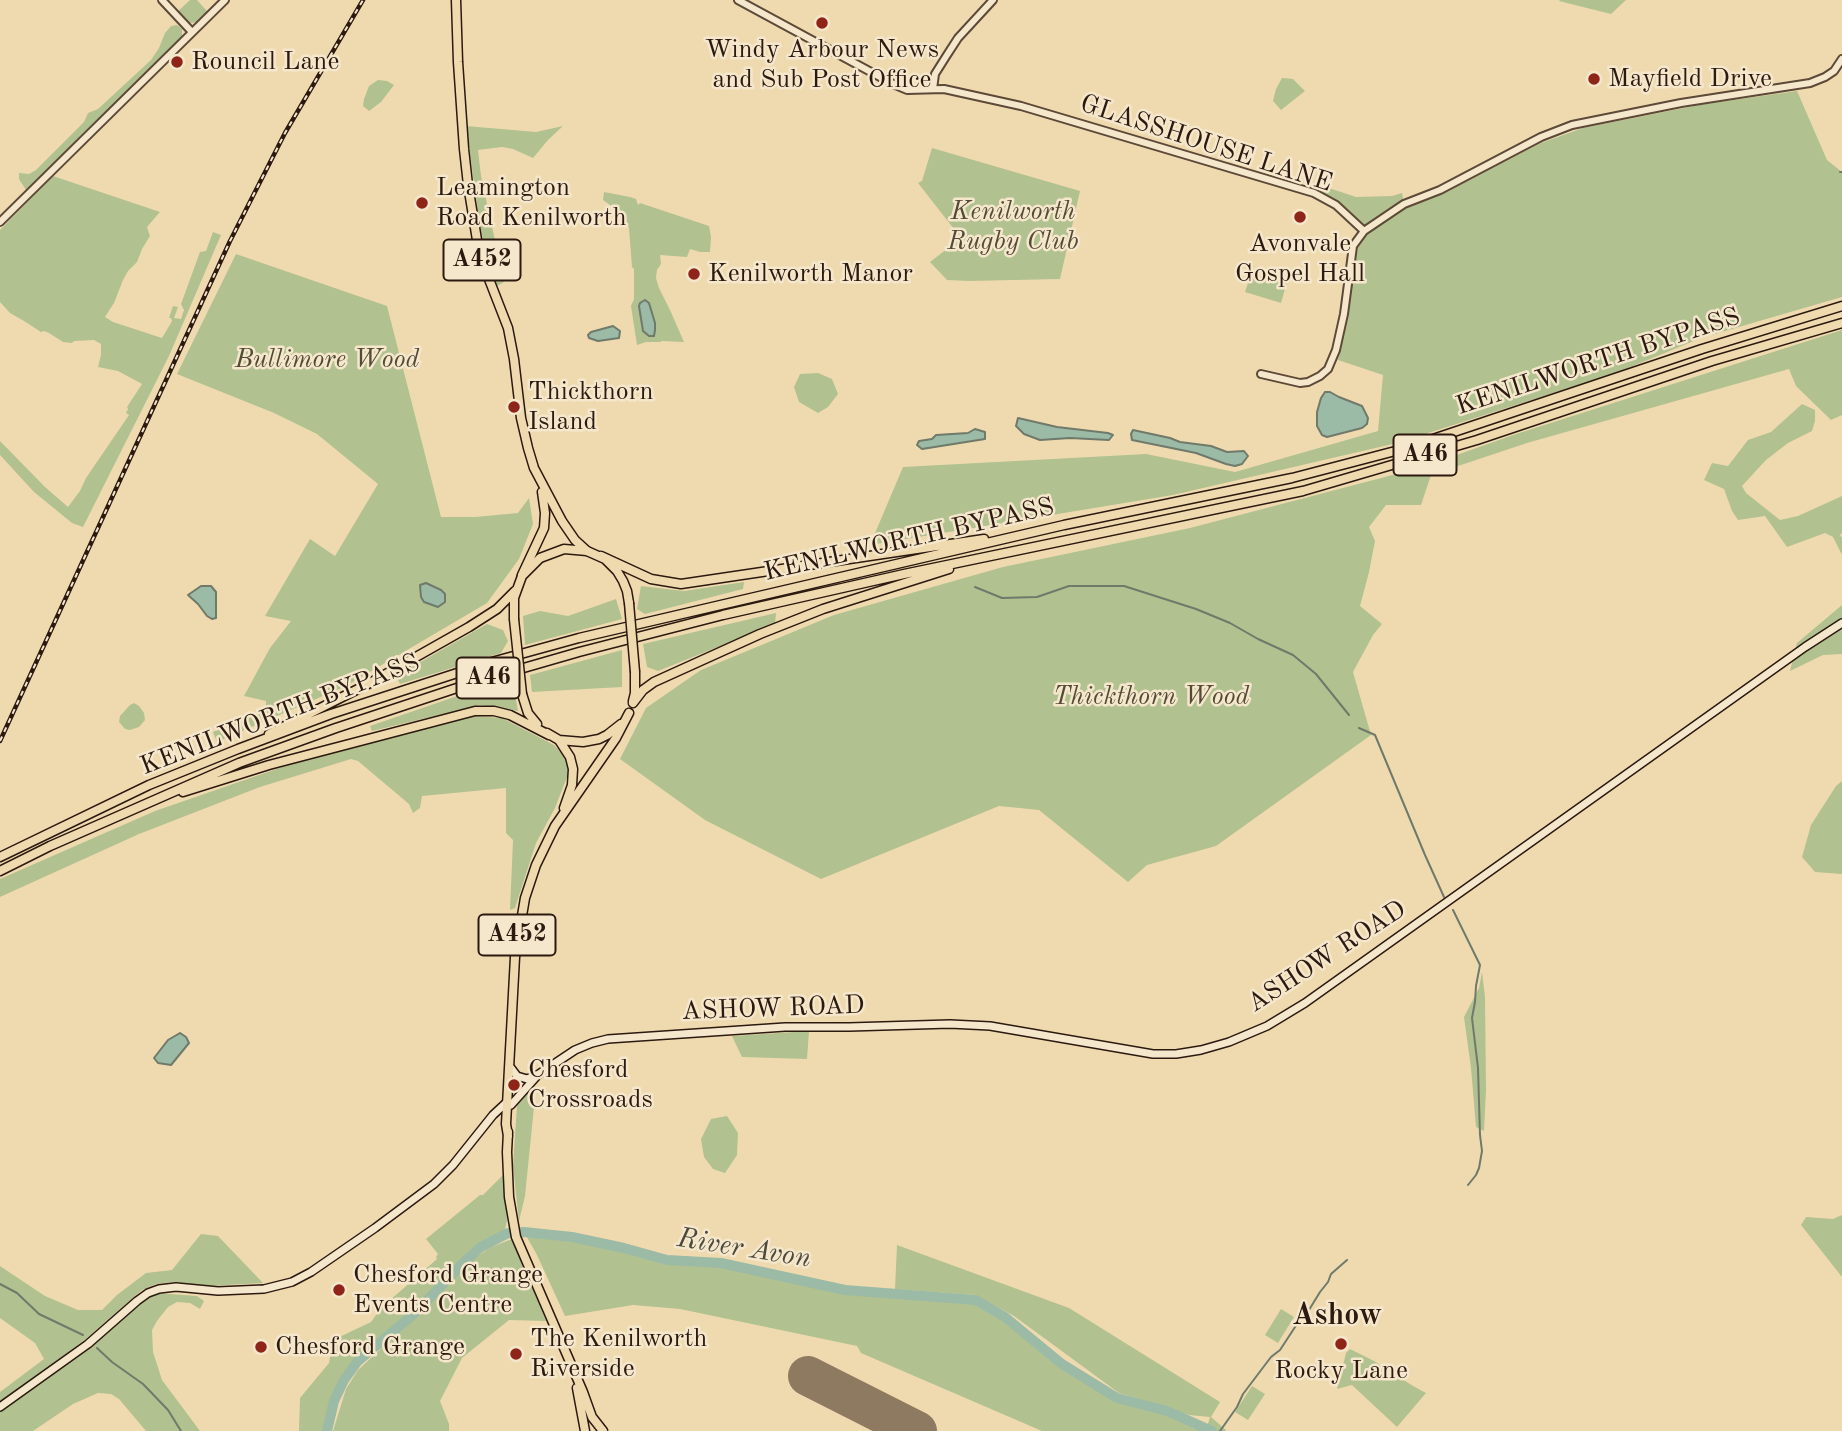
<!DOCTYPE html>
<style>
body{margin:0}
canvas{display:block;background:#efdab0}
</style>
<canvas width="1842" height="1431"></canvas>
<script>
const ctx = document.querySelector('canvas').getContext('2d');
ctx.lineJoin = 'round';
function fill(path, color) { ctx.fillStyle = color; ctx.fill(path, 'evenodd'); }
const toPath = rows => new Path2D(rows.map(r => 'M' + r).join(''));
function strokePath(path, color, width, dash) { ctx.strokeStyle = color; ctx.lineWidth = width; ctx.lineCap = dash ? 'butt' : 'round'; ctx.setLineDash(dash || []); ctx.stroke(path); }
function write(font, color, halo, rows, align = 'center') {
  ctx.font = font + ' "Old Standard TT",serif'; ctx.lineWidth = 5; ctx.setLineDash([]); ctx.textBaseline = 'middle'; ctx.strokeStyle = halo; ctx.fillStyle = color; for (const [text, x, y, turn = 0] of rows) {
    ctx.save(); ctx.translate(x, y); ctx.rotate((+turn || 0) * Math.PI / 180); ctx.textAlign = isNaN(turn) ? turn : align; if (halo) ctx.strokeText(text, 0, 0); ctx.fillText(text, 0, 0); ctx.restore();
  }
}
fill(toPath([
 [190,0,197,0,207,11,196,22,191,23,186,20,177,12],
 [1560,0,1626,0,1611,14,1559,1],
 [177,25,182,29,182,36,172,47,26,190,19,179,19,173,29,174,36,170,84,122,88,113,98,109,151,60,159,48,165,33,171,26],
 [1282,78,1293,79,1305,91,1281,110,1273,101,1276,89],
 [378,80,387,81,394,85,381,102,369,111,363,106,364,99,369,86],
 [1797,91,1827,160,1842,172,1842,297,1701,338,1616,373,1397,443,1173,495,870,545,903,467,1146,454,1235,472,1378,431,1383,375,1338,360,1345,328,1355,250,1367,232,1382,220,1384,222,1405,208,1447,192,1541,143,1583,128,1699,105],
 [466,126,536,132,563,126,548,140,533,158,513,149,502,147,478,150,481,176,504,282,497,286,489,265,480,226],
 [932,148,1080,191,1060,279,969,281,947,280,930,262,961,238,918,183,922,181],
 [53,176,160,212,147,227,150,236,142,249,137,262,128,271,123,280,114,303,105,317,113,322,162,338,172,321,171,318,169,318,173,306,178,307,174,318,181,319,184,310,181,304,200,252,206,251,213,232,221,235,169,356,83,527,72,523,34,492,0,455,0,441,45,487,68,507,80,491,86,478,129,415,126,413,128,409,127,407,142,384,118,371,98,367,101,355,101,344,94,340,74,341,72,343,63,342,49,333,44,331,41,332,24,321,10,313,0,302,0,230],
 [1320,185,1356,197,1392,196,1402,193,1404,204,1364,231,1336,205,1317,195],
 [604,192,630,197,636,199,638,205,640,203,709,226,711,237,710,252,700,252,690,249,687,257,660,255,661,264,657,270,656,278,659,288,670,310,684,342,661,341,661,342,646,342,637,345,631,306,634,299,634,269,632,267,629,228,625,221,626,218,620,210,617,210,603,200],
 [236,254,387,306,441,517,475,517,518,513,529,498,533,524,519,559,487,603,346,686,217,742,213,732,266,710,266,701,244,696,270,648,291,621,265,616,310,539,335,556,378,484,317,434,274,413,177,374],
 [1253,272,1264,278,1270,277,1287,282,1281,303,1245,292,1251,274],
 [1842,330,1842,415,1831,420,1796,386,1789,369,1527,443,1431,475,1421,505,1386,505,1369,527,1375,541,1369,572,1360,606,1382,624,1373,635,1353,672,1371,735,1216,846,1147,865,1128,882,1039,810,999,806,821,879,705,820,620,759,646,708,701,670,834,615,1003,567,1190,528,1423,467,1513,435],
 [818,373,832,379,838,394,828,407,818,413,799,402,794,387,800,374],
 [1802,404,1815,410,1815,421,1812,431,1788,443,1766,460,1742,486,1746,493,1780,520,1798,516,1842,496,1842,533,1840,535,1842,538,1842,555,1833,537,1825,533,1787,547,1765,516,1738,520,1732,511,1724,489,1704,480,1712,463,1728,466,1748,440,1771,432],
 [744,582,743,589,645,614,637,609,641,586,684,591],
 [616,599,622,619,525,645,523,616,540,611,568,616],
 [1842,605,1842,654,1823,655,1790,671,1797,643],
 [776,613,775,624,658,671,647,667,643,644],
 [487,624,503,630,508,641,501,653,400,684,396,676],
 [622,650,622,687,532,692,530,675],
 [513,681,518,711,480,705,372,731,370,726,498,682],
 [134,703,139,706,144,713,145,720,139,727,130,730,125,729,119,722,120,716,130,705],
 [475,716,502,718,554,745,566,758,569,772,555,808,536,843,515,908,510,910,513,840,506,833,506,788,422,796,420,808,413,813,409,804,358,761,351,759,260,787,139,834,0,897,0,879,155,811,288,765],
 [1842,781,1842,874,1815,872,1802,857,1811,825,1836,786],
 [1482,972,1485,997,1486,1090,1484,1131,1476,1127,1471,1068,1464,1017,1479,988],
 [809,1031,807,1059,742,1057,732,1036],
 [531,1089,534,1107,525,1196,519,1221,513,1166,517,1106],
 [727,1116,738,1133,737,1155,725,1173,713,1169,704,1157,701,1139,711,1119],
 [505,1173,507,1221,505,1229,476,1247,409,1314,362,1353,345,1371,336,1387,322,1431,299,1431,300,1398,329,1363,333,1340,371,1322,381,1308,437,1259,436,1257,438,1254,426,1239,480,1195,483,1195],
 [1842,1215,1842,1277,1801,1225,1806,1217,1833,1219],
 [524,1232,567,1236,624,1248,667,1260,721,1263,845,1290,976,1300,1005,1317,1062,1364,1117,1398,1167,1411,1207,1427,1210,1417,1189,1415,1119,1393,1014,1316,976,1295,895,1289,897,1245,1069,1308,1220,1402,1211,1417,1227,1431,1042,1431,861,1353,857,1346,680,1309,633,1305,565,1316,537,1255],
 [201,1234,218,1236,263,1283,209,1286,174,1282,156,1284,142,1290,82,1342,0,1403,0,1392,44,1359,35,1343,0,1318,0,1266,45,1296,78,1310,102,1310,117,1295,146,1273,172,1270],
 [512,1239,546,1321,509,1320,462,1358,440,1401,449,1424,449,1431,333,1431,346,1389,358,1370,426,1307,466,1265,489,1248],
 [157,1293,197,1296,204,1301,200,1309,190,1303,177,1302,168,1307,157,1321,152,1330,153,1352,162,1380,200,1431,146,1431,119,1399,111,1394,98,1393,73,1404,33,1431,0,1431,0,1411,71,1359,131,1306],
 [1281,1309,1294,1317,1278,1343,1265,1335],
 [1350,1349,1374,1361,1413,1386,1426,1393,1397,1427,1352,1385,1337,1389,1346,1353],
 [1252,1386,1265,1394,1248,1420,1235,1412]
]), '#b2c190');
const water = toPath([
 [645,300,649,303,655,323,655,330,654,336,649,336,643,331,639,306,640,303,645,300],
 [613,326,620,331,619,338,598,341,589,338,588,335,591,332,613,326],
 [1325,392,1330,392,1339,397,1362,406,1368,418,1367,424,1362,428,1327,437,1322,435,1317,426,1317,412,1321,398,1325,392],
 [1018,418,1057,427,1108,433,1113,435,1109,440,1070,438,1040,440,1024,434,1016,426,1018,418],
 [975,429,985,432,985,439,922,449,917,445,919,441,932,439,936,435,968,433,975,429],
 [1133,430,1170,438,1180,442,1211,446,1227,452,1244,451,1248,456,1242,464,1235,466,1226,464,1196,453,1132,440,1131,434,1133,430],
 [426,583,441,590,445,594,445,602,438,607,424,602,421,597,420,585,426,583],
 [201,586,211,586,216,592,216,618,212,619,207,616,198,604,188,595,201,586],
 [180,1033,186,1037,189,1043,171,1065,158,1063,154,1058,168,1040,180,1033]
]);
fill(water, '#9bbba6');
strokePath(water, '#6f7a6a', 2);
strokePath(toPath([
 [1840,172,1842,172],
 [975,587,1002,598,1037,597,1069,586,1124,586,1196,609,1230,623,1258,639,1293,655,1316,674,1349,715],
 [1359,728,1375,735,1425,855,1444,897],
 [1453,910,1480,965,1476,986,1475,1002,1472,1018,1478,1068,1480,1135,1482,1151,1479,1168,1476,1175,1468,1185],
 [0,1284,17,1293,39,1314,83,1335],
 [97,1348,112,1362,143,1384,168,1410,181,1431],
 [1220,1431,1237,1407,1243,1394,1271,1357,1280,1350,1299,1321,1309,1310,1320,1292,1328,1282,1331,1274,1347,1260]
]), '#6f7a6a', 2);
strokePath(toPath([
 [327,1431,334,1401,344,1380,357,1362,415,1313,462,1264,481,1247,508,1233,524,1232,572,1237,624,1248,667,1260,721,1263,845,1290,976,1300,1005,1317,1062,1364,1117,1398,1167,1411,1212,1431]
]), '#9bbba6', 10);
strokePath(toPath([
 [808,1376,917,1431]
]), '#8e7a60', 40);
const tertiary = toPath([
 [162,0,192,32],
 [738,0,895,85,907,90,944,89,1021,106,1314,193,1336,205,1364,231],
 [933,89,935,74,947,55,958,38,993,0],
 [0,222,225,0],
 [1261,374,1300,383,1308,382,1320,376,1328,369,1336,350,1344,314,1353,246,1364,231,1404,204,1440,190,1541,137,1572,125,1681,103,1810,83,1825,77,1834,71,1842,59]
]);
const secondary = toPath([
 [511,1068,517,1076,527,1079,539,1074,575,1050,592,1043,608,1039,785,1027,849,1027,950,1024,990,1026,1153,1054,1176,1054,1201,1050,1229,1042,1267,1026,1305,1003,1805,647,1842,623],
 [511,1105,536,1077],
 [0,1407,88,1344,137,1301,148,1293,159,1289,176,1287,218,1291,264,1289,292,1282,311,1272,375,1228,434,1184,453,1165,493,1115,507,1102]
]);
const primary = toPath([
 [456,0,458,62,464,149,468,185,478,246,487,274,508,328,514,359,521,418,528,448,534,468,562,521,575,540,587,551],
 [522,575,544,528,545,513,542,492]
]);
const trunk = toPath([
 [601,556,651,579,681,584,984,539],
 [514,619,514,598,522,576,540,558,564,549,587,551,605,559,617,571,623,581,627,591,629,603],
 [522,694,528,713,537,724],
 [633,701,635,693,635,672],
 [633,703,643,690,654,682,760,634,823,609,949,569],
 [547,733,559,740,583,742,599,739,607,735,621,724],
 [269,734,370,683,469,627,497,609,515,591],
 [559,740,570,757,573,769,572,785,564,808],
 [183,792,269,765,475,711,494,711,510,715,549,735],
 [0,857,149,785,238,749,331,714,488,663,579,638,1064,525,1292,478,1403,449,1702,349,1842,306],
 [0,871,50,846,239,763,336,728,475,682,579,652,723,615,904,574,1303,491,1477,440,1712,361,1842,323],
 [508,1132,507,1152,509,1197,516,1237,583,1392,592,1417,603,1431],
 [508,1136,506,1124,515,957,525,898,536,865,555,826,616,738,629,713],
 [577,1388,585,1431]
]);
strokePath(tertiary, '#5d4937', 10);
strokePath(secondary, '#2c190f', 10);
strokePath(primary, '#2c190f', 11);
strokePath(trunk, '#2c190f', 11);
strokePath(tertiary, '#f5e7cc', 6);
strokePath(secondary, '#f5e7cc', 7);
strokePath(primary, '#efdab0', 8);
strokePath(trunk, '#efdab0', 8);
const rail = toPath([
 [0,741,230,241,285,133,363,0]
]);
strokePath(rail, '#2c190f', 4.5);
strokePath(rail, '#f5e7cc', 2, [5]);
const trunkBridge = toPath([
 [629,603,635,672],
 [514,619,522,694]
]);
strokePath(trunkBridge, '#2c190f', 11, []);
strokePath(trunkBridge, '#efdab0', 8);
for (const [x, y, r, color] of [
 [822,23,7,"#8f2418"],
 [177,62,7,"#8f2418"],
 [1594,79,7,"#8f2418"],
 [422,203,7,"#8f2418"],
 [1300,217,7,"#8f2418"],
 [694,274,7,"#8f2418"],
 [514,407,7,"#8f2418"],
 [514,1085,7,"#8f2418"],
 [339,1290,7,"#8f2418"],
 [1341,1344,7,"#8f2418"],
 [261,1347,7,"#8f2418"],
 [516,1354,7,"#8f2418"]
]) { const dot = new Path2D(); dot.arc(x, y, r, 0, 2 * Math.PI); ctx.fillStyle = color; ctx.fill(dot); strokePath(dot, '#f5e7cc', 2.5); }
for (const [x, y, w] of [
 [482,260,77],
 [1425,455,63],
 [488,678,63],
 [517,935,77]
]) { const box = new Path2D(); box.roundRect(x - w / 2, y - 20.5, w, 41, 5); ctx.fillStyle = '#f5e7cc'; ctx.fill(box); strokePath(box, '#2c190f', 2); }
write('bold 24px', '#2c190f', null, [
 ["A452",482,260],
 ["A46",1425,455],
 ["A46",488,678],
 ["A452",517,935]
]);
write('26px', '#2c190f', '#f5e7cc', [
 ["Windy Arbour News",822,50,"center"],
 ["and Sub Post Office",822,80,"center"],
 ["Rouncil Lane",191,62],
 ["Mayfield Drive",1608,79],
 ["Leamington",436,188],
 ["Road Kenilworth",436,218],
 ["Avonvale",1300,244,"center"],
 ["Gospel Hall",1300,274,"center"],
 ["Kenilworth Manor",708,274],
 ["Thickthorn",528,392],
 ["Island",528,422],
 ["Chesford",528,1070],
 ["Crossroads",528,1100],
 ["Chesford Grange",353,1275],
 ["Events Centre",353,1305],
 ["The Kenilworth",530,1339],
 ["Riverside",530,1369],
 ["Chesford Grange",275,1347],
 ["Rocky Lane",1341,1371,"center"]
], 'left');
write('26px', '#2c190f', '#f5e7cc', [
 ["GLASSHOUSE LANE",1206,144,18],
 ["KENILWORTH BYPASS",1598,362,-18],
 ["KENILWORTH BYPASS",909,540,-13],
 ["KENILWORTH BYPASS",280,715,-21],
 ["ASHOW ROAD",1327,957,-33],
 ["ASHOW ROAD",773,1009,-2]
]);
write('italic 26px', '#544b36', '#f5e7cc', [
 ["Kenilworth",1013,212],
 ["Rugby Club",1013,242],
 ["Bullimore Wood",327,360],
 ["Thickthorn Wood",1151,697]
]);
write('italic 28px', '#4d4a3c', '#f5e7cc', [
 ["River Avon",744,1249,9]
]);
write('bold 30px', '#2c190f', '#f5e7cc', [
 ["Ashow",1337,1316]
]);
</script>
